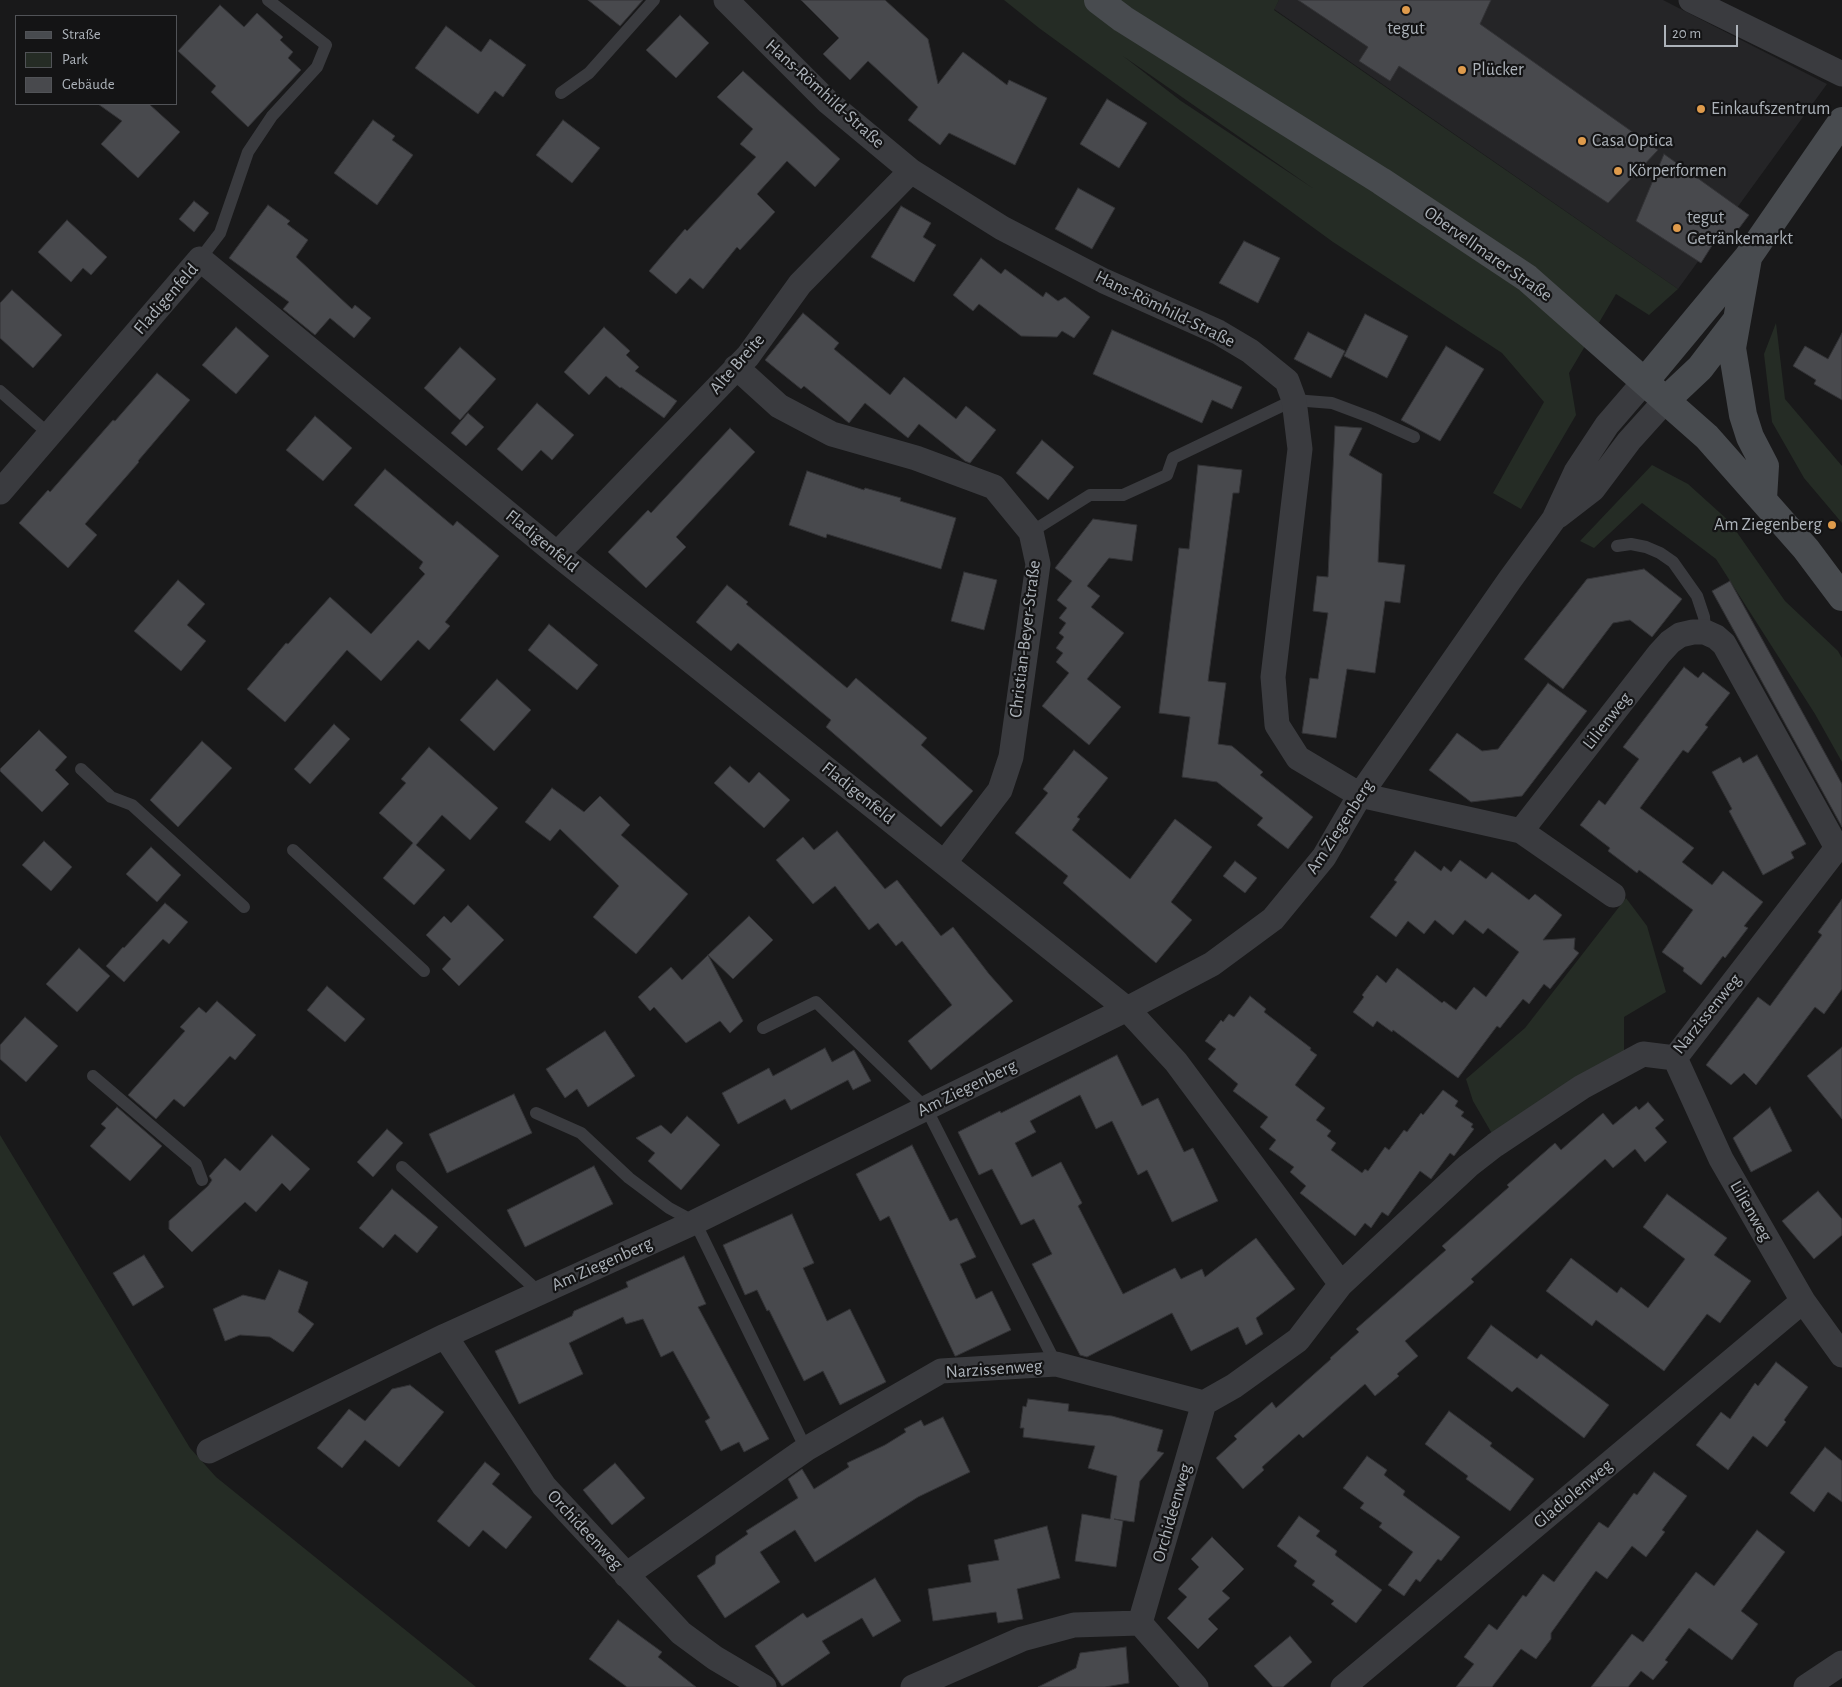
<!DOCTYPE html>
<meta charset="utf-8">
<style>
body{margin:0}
#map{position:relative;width:1842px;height:1687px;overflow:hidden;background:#19191a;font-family:"Alegreya Sans",sans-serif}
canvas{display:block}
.legend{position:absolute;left:15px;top:15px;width:162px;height:90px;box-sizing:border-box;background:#141415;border:1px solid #515357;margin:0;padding:6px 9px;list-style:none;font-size:15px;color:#acb2b9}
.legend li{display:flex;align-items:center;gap:10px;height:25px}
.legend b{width:25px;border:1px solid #515357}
.scale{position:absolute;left:1664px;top:25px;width:74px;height:22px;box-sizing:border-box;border:2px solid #acb2b9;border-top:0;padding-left:6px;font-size:15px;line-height:18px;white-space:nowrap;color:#acb2b9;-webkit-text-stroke:4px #141415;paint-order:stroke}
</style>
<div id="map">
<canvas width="1842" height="1687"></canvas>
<ul class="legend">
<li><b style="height:6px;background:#484b4f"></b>Straße</li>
<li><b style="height:14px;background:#252c25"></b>Park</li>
<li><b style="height:14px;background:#48494d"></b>Gebäude</li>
</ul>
<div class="scale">20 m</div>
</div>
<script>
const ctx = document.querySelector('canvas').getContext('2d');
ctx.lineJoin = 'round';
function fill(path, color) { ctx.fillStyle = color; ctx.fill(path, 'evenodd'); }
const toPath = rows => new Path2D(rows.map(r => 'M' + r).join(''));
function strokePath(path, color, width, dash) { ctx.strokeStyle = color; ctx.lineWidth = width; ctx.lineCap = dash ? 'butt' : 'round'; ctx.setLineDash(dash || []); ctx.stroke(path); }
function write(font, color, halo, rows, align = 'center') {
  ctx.font = font + ' "Alegreya Sans",sans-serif'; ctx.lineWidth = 4.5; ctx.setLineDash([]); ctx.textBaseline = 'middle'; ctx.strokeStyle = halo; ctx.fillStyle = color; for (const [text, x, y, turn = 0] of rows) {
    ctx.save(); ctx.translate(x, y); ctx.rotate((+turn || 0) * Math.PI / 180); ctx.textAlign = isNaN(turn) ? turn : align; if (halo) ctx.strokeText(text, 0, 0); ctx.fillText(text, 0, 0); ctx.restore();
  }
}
fill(toPath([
 [1279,0,1663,0,1827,84,1678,289,1274,9]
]), '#252527');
fill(toPath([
 [1004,0,1279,0,1274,10,1678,289,1649,315,1616,294,1569,373,1576,415,1521,509,1493,493,1544,402,1502,353,1333,242,1039,28],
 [1123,56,1314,189,1181,101],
 [1776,323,1785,399,1842,466,1842,523,1804,478,1772,422,1764,354],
 [1652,465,1688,484,1729,521,1785,601,1838,651,1842,658,1842,762,1815,714,1716,559,1642,503,1594,548,1580,541],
 [1626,898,1647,926,1666,992,1624,1017,1624,1051,1494,1137,1473,1101,1466,1079,1525,1028],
 [0,1135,190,1448,216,1477,476,1687,0,1687]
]), '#252c25');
const building = toPath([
 [588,0,643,0,620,26,588,0],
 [801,0,885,0,928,39,938,84,963,52,1007,85,1009,80,1047,98,1015,165,949,133,940,145,908,120,918,107,868,61,850,80,823,54,839,38,801,0],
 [1298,0,1491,0,1480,24,1658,150,1608,203,1399,66,1390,81,1359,61,1368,47,1298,0],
 [220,5,244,27,257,13,283,37,280,40,293,52,288,58,301,70,248,127,211,92,216,86,178,51,220,5],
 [680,15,709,43,676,78,646,50,680,15],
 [446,26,481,52,490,39,526,65,503,97,495,91,478,114,415,68,446,26],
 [743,71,840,159,815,187,787,161,757,194,775,212,740,250,737,247,703,289,690,278,676,294,649,271,685,229,687,231,756,157,740,144,753,129,717,97,743,71],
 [1107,99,1147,123,1119,168,1080,144,1107,99],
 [98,104,149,104,180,132,138,178,101,144,122,121,98,104],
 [373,120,395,136,392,140,413,155,377,205,334,173,373,120],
 [563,120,600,148,572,183,536,155,563,120],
 [1664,154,1749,215,1728,243,1718,236,1701,263,1636,221,1664,154],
 [1078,188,1115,208,1092,249,1055,229,1078,188],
 [194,201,209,213,194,232,179,219,194,201],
 [268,205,290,221,287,224,308,240,296,257,352,309,355,305,371,318,354,338,330,318,315,335,283,309,289,302,229,258,268,205],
 [901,206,931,223,923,237,936,245,914,282,871,257,901,206],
 [67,220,107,257,91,275,83,268,71,282,38,252,67,220],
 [1244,241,1280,258,1258,303,1219,283,1244,241],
 [981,258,1001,274,1005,269,1043,297,1046,292,1058,301,1065,297,1090,317,1074,338,1062,331,1057,337,1021,336,979,304,973,311,953,295,981,258],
 [12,290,62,335,33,368,0,338,0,303,12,290],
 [803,313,839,343,834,349,890,395,904,377,956,419,966,406,996,430,970,463,965,461,919,424,908,438,865,403,849,423,804,386,801,389,765,360,803,313],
 [1365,314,1408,336,1387,378,1344,356,1365,314],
 [236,327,269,356,236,394,202,365,236,327],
 [604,327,630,351,626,355,639,367,635,371,677,401,664,418,621,387,620,388,606,376,589,395,564,372,604,327],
 [1112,330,1242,387,1232,409,1212,400,1202,423,1093,374,1112,330],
 [1308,332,1345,351,1331,378,1294,359,1308,332],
 [1842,333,1842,400,1814,384,1816,380,1793,366,1805,346,1828,359,1842,333],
 [1446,346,1484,369,1440,441,1401,420,1446,346],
 [460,347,496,379,460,420,424,388,460,347],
 [157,373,190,400,138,461,139,462,85,524,97,535,68,568,19,523,48,490,50,492,113,420,115,421,157,373],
 [537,403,574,435,552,460,541,450,522,471,497,449,537,403],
 [468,413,484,427,466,446,451,433,468,413],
 [315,416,352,448,323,481,286,450,315,416],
 [1335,426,1362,428,1349,455,1382,474,1378,562,1405,565,1400,603,1385,601,1375,673,1347,669,1336,738,1302,733,1310,678,1318,679,1328,613,1313,611,1317,576,1328,577,1335,426],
 [730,428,755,452,676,537,686,547,646,588,608,552,648,510,651,513,730,428],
 [1042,440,1074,467,1048,500,1016,473,1042,440],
 [1198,465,1242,470,1239,493,1233,493,1208,681,1226,683,1218,744,1232,746,1263,772,1260,775,1313,817,1288,849,1257,825,1263,818,1217,782,1182,777,1190,717,1159,713,1179,548,1189,549,1198,465],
 [385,469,453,526,457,521,499,556,445,622,450,626,429,650,418,640,381,681,347,650,285,722,247,689,286,643,288,644,330,597,371,634,425,574,419,568,423,562,354,505,385,469],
 [807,471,864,490,865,488,901,498,900,501,956,518,941,569,827,534,826,538,789,525,807,471],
 [1093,519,1137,525,1132,561,1109,558,1087,586,1100,596,1091,607,1124,633,1087,679,1121,707,1089,745,1042,706,1069,673,1056,662,1063,653,1056,648,1064,637,1059,633,1066,623,1059,618,1067,608,1057,600,1072,581,1055,568,1093,519],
 [1644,569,1682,599,1652,637,1630,620,1613,623,1563,689,1524,659,1587,579,1644,569],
 [964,572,997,580,984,630,951,621,964,572],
 [178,580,205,604,187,625,206,641,181,671,134,631,178,580],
 [1730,581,1842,784,1842,827,1712,591,1730,581],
 [727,585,748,602,746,604,847,688,856,678,927,738,921,745,973,791,941,827,826,727,831,720,738,643,731,651,696,622,727,585],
 [549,624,598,665,577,690,528,650,549,624],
 [1684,667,1698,678,1703,672,1730,693,1705,725,1708,727,1688,753,1683,750,1640,808,1694,848,1682,862,1712,885,1723,871,1763,902,1744,926,1748,928,1725,958,1723,956,1701,985,1683,971,1684,968,1662,952,1693,910,1639,870,1637,873,1608,851,1610,848,1580,825,1599,800,1605,805,1639,759,1623,747,1684,667],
 [497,679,531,710,494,751,460,720,497,679],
 [1548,683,1587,711,1522,796,1471,802,1429,770,1457,733,1482,751,1498,749,1548,683],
 [334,724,350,739,310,784,294,769,334,724],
 [39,730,67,757,55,770,69,784,42,812,0,771,0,769,39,730],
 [202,741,232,768,178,827,150,800,202,741],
 [429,747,498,808,470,840,442,815,416,845,445,870,414,905,383,878,413,843,379,813,406,783,401,779,429,747],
 [1074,750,1108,778,1077,817,1080,819,1072,830,1130,879,1175,819,1212,847,1171,902,1192,920,1156,963,1063,883,1068,876,1015,833,1048,793,1043,789,1074,750],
 [1757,755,1806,844,1791,852,1794,858,1763,875,1729,811,1732,809,1712,772,1740,757,1743,763,1757,755],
 [730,766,749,783,759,772,790,800,764,828,714,783,730,766],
 [552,788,584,812,600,796,630,825,621,835,688,894,636,954,593,917,619,886,560,829,550,841,525,822,552,788],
 [837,831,885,889,897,880,941,936,953,927,989,974,1013,1001,931,1070,908,1041,952,1005,902,941,896,946,878,923,869,930,835,886,813,904,776,860,803,837,814,850,837,831],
 [44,841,72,867,51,891,22,865,44,841],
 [151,847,181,875,157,902,126,874,151,847],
 [1415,851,1441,871,1444,866,1451,872,1460,860,1486,879,1492,872,1529,900,1535,894,1562,915,1543,940,1575,938,1574,949,1579,953,1550,989,1544,984,1529,1004,1523,999,1500,1028,1497,1026,1458,1078,1393,1030,1392,1032,1377,1021,1373,1027,1353,1012,1364,997,1362,995,1377,975,1386,983,1397,968,1442,1003,1444,1001,1456,1010,1474,987,1486,997,1519,952,1488,928,1483,934,1465,920,1453,935,1435,920,1424,934,1408,921,1396,937,1370,917,1397,882,1394,880,1415,851],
 [1235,861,1257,878,1245,893,1223,876,1235,861],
 [1842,899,1842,989,1824,1014,1815,1007,1756,1085,1744,1073,1731,1085,1706,1065,1758,997,1770,1006,1822,935,1818,932,1842,899],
 [165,903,188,922,169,944,163,939,124,982,106,966,123,947,124,948,165,903],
 [468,905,504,940,459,986,442,969,451,959,426,935,444,916,451,923,468,905],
 [749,916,773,940,733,979,708,955,749,916],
 [79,948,110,976,77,1012,46,984,79,948],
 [708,955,743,1021,730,1033,720,1021,686,1043,654,1007,650,1011,638,997,671,967,682,980,708,955],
 [327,986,365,1019,345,1042,307,1010,327,986],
 [1250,996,1266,1009,1264,1012,1311,1048,1310,1050,1317,1055,1295,1085,1325,1108,1316,1120,1331,1131,1327,1136,1336,1143,1331,1150,1362,1173,1365,1169,1368,1171,1385,1147,1389,1150,1404,1130,1407,1132,1421,1113,1423,1115,1443,1090,1458,1101,1455,1106,1464,1112,1461,1116,1473,1124,1471,1127,1474,1129,1454,1156,1450,1153,1431,1179,1420,1171,1388,1216,1382,1212,1371,1228,1365,1223,1355,1236,1300,1193,1306,1186,1290,1172,1294,1167,1269,1149,1276,1140,1260,1127,1268,1117,1233,1091,1238,1084,1208,1059,1216,1049,1205,1041,1221,1020,1223,1022,1229,1014,1234,1017,1250,996],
 [217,1001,256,1035,235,1060,230,1056,184,1107,174,1099,156,1119,128,1095,185,1031,180,1027,199,1007,206,1013,217,1001],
 [25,1017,58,1046,26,1082,0,1059,0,1045,25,1017],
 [605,1031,635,1076,588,1107,577,1089,565,1098,546,1069,605,1031],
 [1842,1047,1842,1119,1807,1076,1842,1047],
 [825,1048,832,1062,854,1050,871,1081,853,1090,848,1080,791,1110,785,1099,738,1124,722,1093,769,1068,773,1076,825,1048],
 [1117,1055,1142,1106,1158,1098,1184,1152,1193,1148,1218,1201,1172,1222,1147,1170,1138,1175,1112,1121,1096,1129,1080,1095,1030,1121,1036,1132,1015,1143,1032,1177,1061,1162,1082,1203,1078,1206,1123,1294,1175,1268,1181,1279,1202,1269,1205,1277,1256,1238,1295,1289,1256,1318,1263,1334,1246,1345,1238,1327,1191,1351,1172,1313,1087,1357,1080,1355,1032,1264,1052,1254,1034,1219,1021,1225,992,1169,979,1175,958,1132,1000,1111,1001,1113,1117,1055],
 [514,1094,532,1133,447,1173,429,1134,514,1094],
 [1648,1102,1664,1120,1655,1128,1667,1142,1645,1162,1635,1149,1613,1168,1605,1159,1471,1279,1474,1282,1405,1341,1418,1356,1397,1374,1399,1376,1375,1396,1365,1384,1303,1438,1299,1434,1262,1467,1264,1470,1243,1489,1216,1458,1237,1439,1234,1436,1272,1402,1276,1408,1331,1359,1330,1358,1359,1332,1356,1329,1446,1250,1442,1246,1509,1187,1507,1185,1555,1143,1561,1150,1603,1113,1613,1125,1636,1106,1639,1110,1648,1102],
 [117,1107,162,1146,130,1181,90,1146,106,1128,101,1124,117,1107],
 [1770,1107,1792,1151,1751,1172,1733,1138,1770,1107],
 [687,1116,720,1145,681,1190,648,1161,655,1153,636,1138,661,1125,671,1134,687,1116],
 [387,1129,403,1143,373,1177,357,1162,387,1129],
 [272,1135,310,1169,290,1191,282,1183,256,1212,245,1202,192,1252,169,1229,169,1221,208,1186,212,1180,209,1176,225,1158,240,1171,272,1135],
 [912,1145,950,1221,957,1218,976,1257,960,1264,976,1299,992,1291,1011,1330,956,1356,955,1356,889,1216,880,1221,856,1174,912,1145],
 [594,1166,613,1204,525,1247,507,1210,594,1166],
 [392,1189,438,1227,417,1253,395,1234,383,1248,359,1228,392,1189],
 [1818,1191,1842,1219,1842,1235,1814,1259,1782,1221,1818,1191],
 [1667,1194,1727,1238,1714,1255,1751,1281,1720,1323,1707,1314,1664,1371,1596,1320,1592,1326,1546,1291,1571,1258,1617,1293,1621,1287,1648,1308,1685,1259,1643,1227,1667,1194],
 [792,1214,814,1263,803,1268,827,1321,850,1309,886,1382,840,1405,823,1371,804,1381,769,1310,767,1311,757,1290,745,1295,723,1245,792,1214],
 [144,1255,164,1287,133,1306,113,1273,144,1255],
 [684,1256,706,1304,698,1307,769,1439,744,1452,739,1442,721,1451,705,1421,710,1418,673,1351,661,1357,643,1319,626,1324,623,1317,569,1343,583,1374,519,1404,495,1351,572,1316,574,1311,628,1287,626,1282,684,1256],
 [279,1270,308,1282,298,1312,314,1324,293,1352,270,1337,240,1335,225,1341,213,1309,243,1295,265,1300,279,1270],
 [1491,1325,1537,1359,1541,1354,1609,1405,1584,1438,1517,1387,1512,1392,1467,1358,1491,1325],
 [1776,1362,1808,1387,1784,1420,1786,1422,1767,1447,1753,1436,1728,1470,1696,1445,1721,1412,1730,1419,1755,1383,1758,1386,1776,1362],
 [410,1385,444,1412,399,1467,365,1440,342,1468,317,1448,349,1409,365,1421,392,1389,410,1385],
 [1028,1399,1069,1404,1068,1411,1112,1416,1163,1430,1157,1451,1164,1453,1140,1481,1134,1522,1114,1519,1123,1521,1116,1567,1075,1561,1082,1514,1110,1519,1117,1476,1088,1468,1095,1446,1023,1437,1024,1428,1020,1428,1023,1406,1026,1407,1028,1399],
 [1449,1411,1492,1443,1490,1446,1534,1479,1510,1511,1466,1479,1468,1476,1425,1444,1449,1411],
 [943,1417,970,1472,918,1497,815,1562,795,1530,760,1552,780,1582,725,1618,697,1576,715,1564,716,1556,748,1534,746,1531,798,1498,788,1479,802,1469,814,1489,849,1467,847,1463,885,1445,906,1432,904,1429,921,1420,924,1426,943,1417],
 [1825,1447,1842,1461,1842,1502,1828,1492,1814,1512,1790,1493,1825,1447],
 [1367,1456,1387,1470,1384,1475,1405,1491,1403,1495,1460,1537,1441,1561,1438,1559,1420,1582,1416,1579,1404,1596,1388,1585,1413,1552,1379,1527,1382,1523,1360,1508,1364,1503,1343,1488,1367,1456],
 [485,1462,500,1474,492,1484,532,1517,506,1549,483,1530,469,1547,437,1521,485,1462],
 [615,1463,645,1498,612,1525,583,1490,615,1463],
 [1654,1472,1687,1496,1662,1530,1665,1532,1646,1557,1632,1546,1607,1579,1596,1571,1551,1633,1551,1639,1536,1659,1521,1649,1492,1687,1456,1687,1474,1664,1464,1657,1489,1624,1497,1630,1523,1595,1526,1597,1543,1574,1554,1582,1599,1522,1608,1528,1634,1493,1637,1495,1654,1472],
 [1299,1516,1320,1531,1316,1536,1337,1551,1335,1555,1382,1590,1356,1623,1331,1604,1334,1601,1312,1585,1315,1581,1294,1566,1297,1561,1277,1546,1299,1516],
 [1047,1526,1060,1578,1017,1589,1023,1619,998,1623,996,1612,933,1621,928,1589,971,1582,968,1565,999,1560,994,1540,1047,1526],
 [1757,1530,1785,1552,1741,1611,1758,1624,1732,1660,1689,1628,1665,1660,1668,1662,1653,1680,1641,1671,1628,1687,1591,1687,1632,1634,1643,1642,1696,1572,1714,1586,1757,1530],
 [1212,1537,1244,1569,1222,1591,1230,1598,1208,1619,1218,1629,1198,1649,1167,1618,1187,1597,1178,1589,1199,1567,1191,1559,1212,1537],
 [875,1578,901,1621,873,1637,862,1618,822,1641,830,1653,782,1686,755,1646,803,1613,807,1618,875,1578],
 [618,1620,662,1652,658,1657,696,1687,627,1687,589,1659,618,1620],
 [1290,1636,1312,1662,1283,1687,1273,1687,1254,1666,1290,1636],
 [1126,1647,1129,1683,1105,1687,1038,1687,1076,1668,1080,1653,1126,1647]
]);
fill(building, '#48494d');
strokePath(building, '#333336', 1);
strokePath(toPath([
 [561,93,589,73,654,0],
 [200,259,220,233,248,152,272,116,317,67,326,45,268,0],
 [0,391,49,434],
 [1031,532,1090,495,1123,495,1167,475,1173,458,1294,400,1332,403,1372,418,1414,437],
 [1617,546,1631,544,1646,547,1660,553,1673,562,1697,596,1704,617,1705,632],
 [81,769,111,797,132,805,244,907],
 [293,850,424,971],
 [763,1028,816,1002,926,1108,1056,1364],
 [93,1076,196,1164,202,1180],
 [536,1113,581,1133,629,1178,669,1208,695,1222,806,1449],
 [402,1167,540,1293]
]), '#3a3b3f', 12);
strokePath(toPath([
 [726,0,828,102,911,171,1002,228,1104,281,1218,332,1250,351,1287,381,1294,400,1300,449,1273,677,1277,725,1298,758,1360,795,1521,831,1613,895],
 [1691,0,1842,74],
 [736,367,779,406,832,434,916,458,994,487,1031,532,1038,564,1011,757,1000,790,945,862],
 [0,492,200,259,557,554,1127,1009,1176,1062,1341,1284],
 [1558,516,1593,489,1629,441,1666,400],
 [557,554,748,356,800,284,911,171],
 [1521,831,1659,654,1670,642,1680,635,1693,632,1705,632,1716,637,1724,644,1837,848,1675,1058],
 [1675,1058,1721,1159,1803,1301,1842,1355],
 [445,1336,544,1486,681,1633,715,1658,764,1687],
 [209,1451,445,1336,695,1222,1127,1009,1212,964,1273,919,1324,857,1360,795,1509,581,1554,519,1576,472,1607,425,1645,381],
 [626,1575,806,1449,941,1371,1056,1364,1204,1403,1234,1386,1298,1340,1341,1284,1468,1166,1495,1145,1582,1087,1643,1054,1675,1058],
 [913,1687,1022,1639,1074,1625,1140,1623],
 [1196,1687,1140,1623,1204,1403],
 [1343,1687,1803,1301],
 [1806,1687,1842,1663]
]), '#3a3b3f', 25);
strokePath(toPath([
 [1098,0,1123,19,1381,181,1527,278,1707,437,1806,549,1842,597],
 [1748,258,1732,348,1743,415,1750,437,1765,466,1763,499],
 [1645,381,1748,257,1842,121],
 [1666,400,1700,368,1736,321]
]), '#484b4f', 28);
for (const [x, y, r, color] of [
 [1406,10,5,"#df9b4c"],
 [1462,70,5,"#df9b4c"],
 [1701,109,5,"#df9b4c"],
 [1582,141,5,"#df9b4c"],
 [1618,171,5,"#df9b4c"],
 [1677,228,5,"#df9b4c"],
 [1832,525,5,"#df9b4c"]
]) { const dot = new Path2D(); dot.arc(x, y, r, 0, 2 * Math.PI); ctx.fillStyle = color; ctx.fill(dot); strokePath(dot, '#141415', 2); }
write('18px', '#acb2b9', '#141415', [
 ["tegut",1406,29,"center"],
 ["Plücker",1472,70],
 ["Einkaufszentrum",1711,109],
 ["Casa Optica",1592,141],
 ["Körperformen",1628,171],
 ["tegut",1687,218],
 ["Getränkemarkt",1687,239],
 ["Am Ziegenberg",1822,525,"right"]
], 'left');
write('18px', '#acb2b9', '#141415', [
 ["Hans-Römhild-Straße",825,94,42],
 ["Obervellmarer Straße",1488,254,35],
 ["Fladigenfeld",166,299,-49],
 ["Hans-Römhild-Straße",1165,309,26],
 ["Alte Breite",737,364,-49],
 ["Fladigenfeld",542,541,39],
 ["Christian-Beyer-Straße",1025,639,-83],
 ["Lilienweg",1607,721,-52],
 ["Fladigenfeld",858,793,39],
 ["Am Ziegenberg",1340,827,-57],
 ["Narzissenweg",1707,1014,-51],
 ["Am Ziegenberg",967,1088,-26],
 ["Lilienweg",1751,1211,60],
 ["Am Ziegenberg",602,1264,-24],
 ["Narzissenweg",994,1369,-4],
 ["Gladiolenweg",1573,1494,-40],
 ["Orchideenweg",1172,1513,-74],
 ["Orchideenweg",585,1530,47]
]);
</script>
